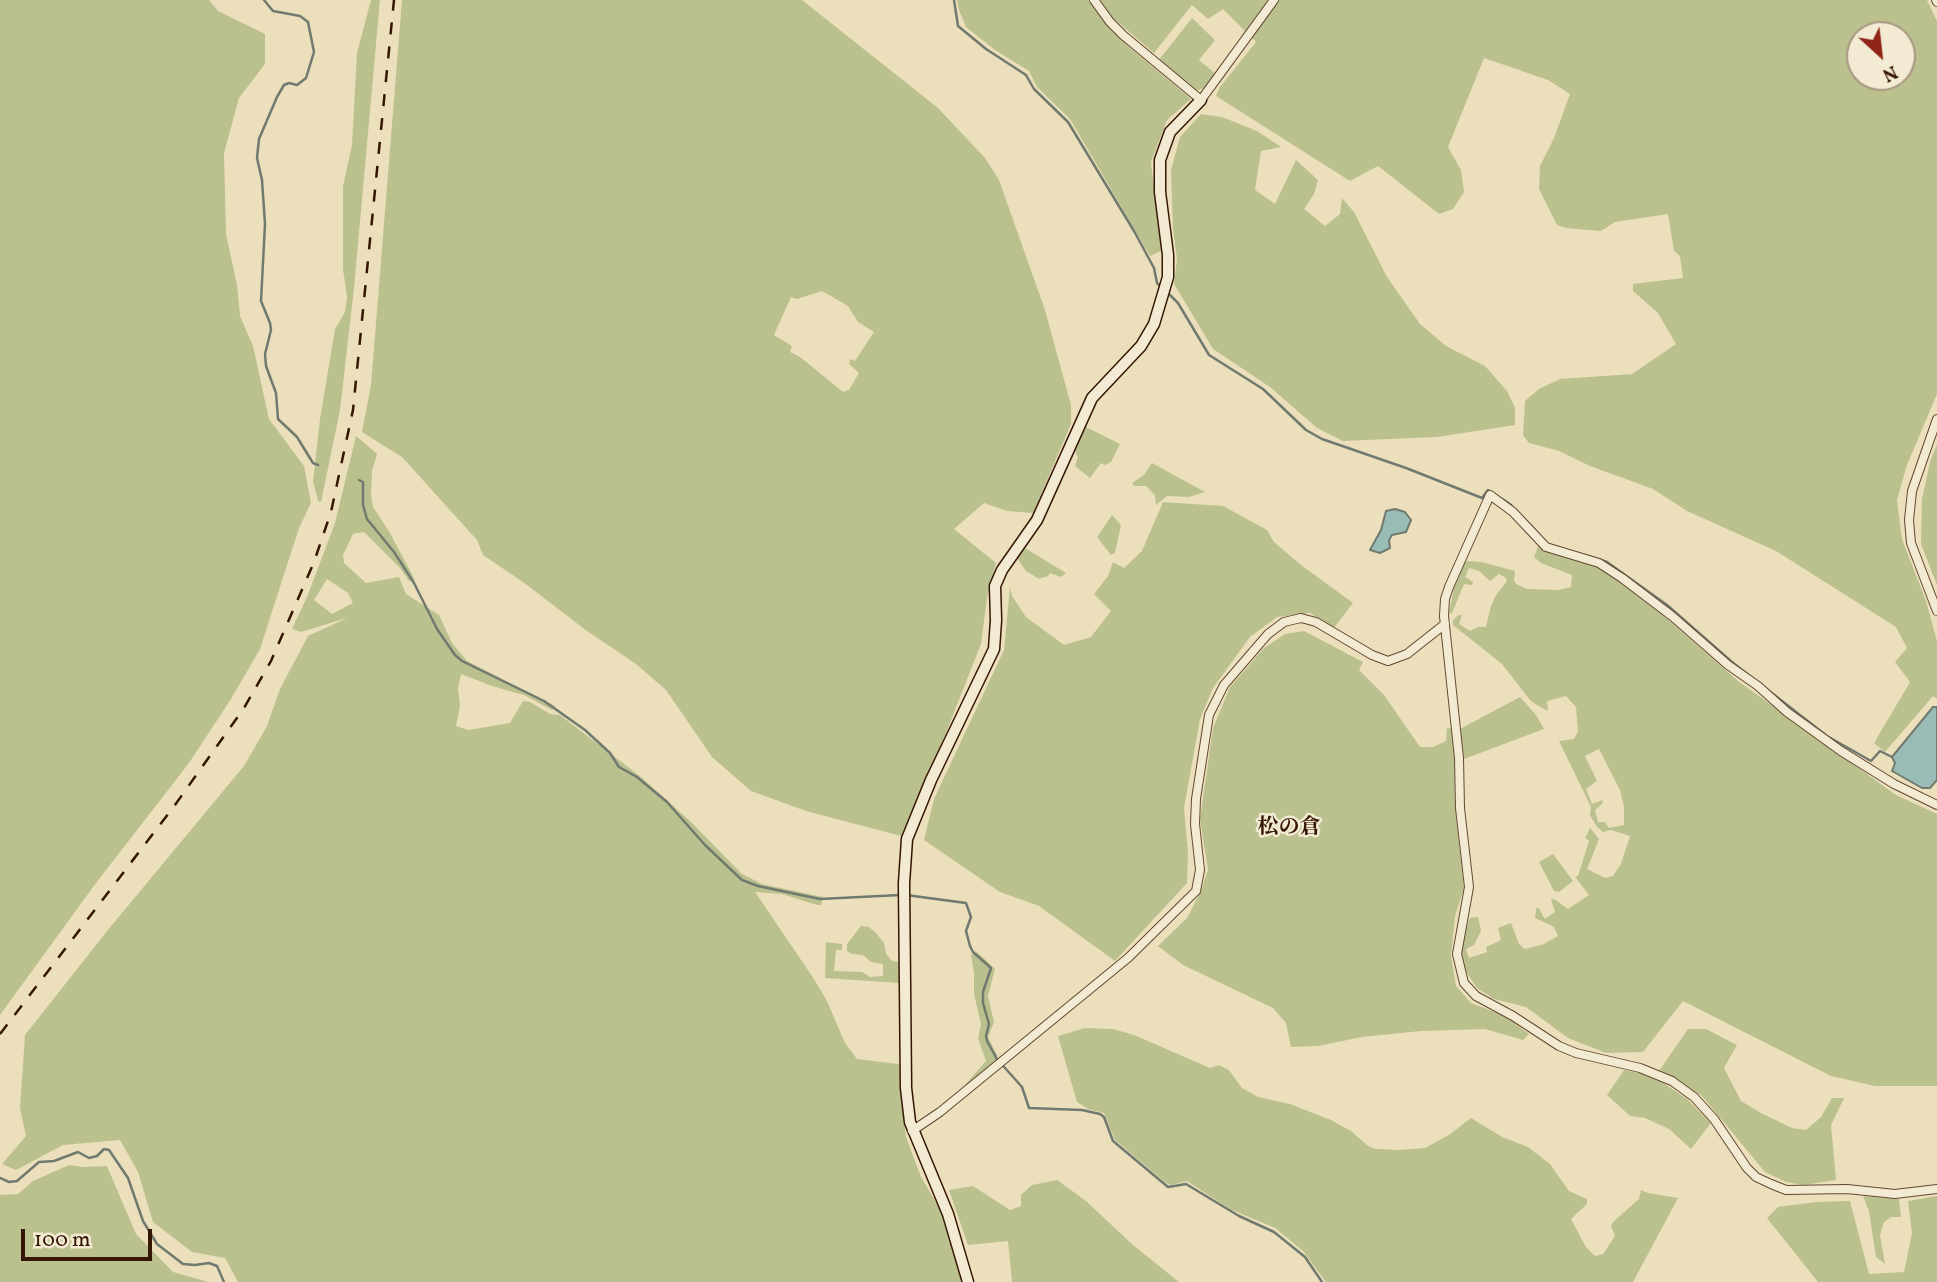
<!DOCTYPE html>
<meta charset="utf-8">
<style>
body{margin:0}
#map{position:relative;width:1937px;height:1282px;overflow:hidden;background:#ecdfbc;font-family:Vollkorn,serif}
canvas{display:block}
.north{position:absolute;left:1846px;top:21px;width:70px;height:70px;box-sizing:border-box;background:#f3ead3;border:2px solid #a79580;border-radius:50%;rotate:153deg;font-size:19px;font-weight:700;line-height:28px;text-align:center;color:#351603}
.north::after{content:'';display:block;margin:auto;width:24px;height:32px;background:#8f2418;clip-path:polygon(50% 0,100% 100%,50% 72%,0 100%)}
.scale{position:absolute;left:21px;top:1229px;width:131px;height:32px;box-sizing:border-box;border:4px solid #351603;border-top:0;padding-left:9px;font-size:21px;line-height:24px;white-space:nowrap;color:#351603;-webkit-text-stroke:5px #f3ead3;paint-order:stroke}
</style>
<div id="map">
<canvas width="1937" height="1282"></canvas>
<div class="north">N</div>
<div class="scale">100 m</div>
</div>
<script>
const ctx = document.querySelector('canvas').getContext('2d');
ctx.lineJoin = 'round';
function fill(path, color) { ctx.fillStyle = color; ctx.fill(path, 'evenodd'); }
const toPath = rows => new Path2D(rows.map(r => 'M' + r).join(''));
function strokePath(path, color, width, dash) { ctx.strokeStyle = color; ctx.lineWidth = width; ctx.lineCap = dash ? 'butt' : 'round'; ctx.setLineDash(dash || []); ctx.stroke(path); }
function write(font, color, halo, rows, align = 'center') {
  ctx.font = font + ' Vollkorn,"Noto Serif JP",serif'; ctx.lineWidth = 5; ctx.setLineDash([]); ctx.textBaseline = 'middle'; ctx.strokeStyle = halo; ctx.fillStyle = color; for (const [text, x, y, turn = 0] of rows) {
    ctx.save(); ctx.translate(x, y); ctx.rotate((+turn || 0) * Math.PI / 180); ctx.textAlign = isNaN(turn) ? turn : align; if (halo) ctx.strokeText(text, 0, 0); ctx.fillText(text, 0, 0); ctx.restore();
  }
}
fill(toPath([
 [0,0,209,0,218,11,265,34,265,64,239,98,224,153,226,234,237,285,240,316,253,346,269,419,304,466,311,503,299,528,260,649,231,699,189,763,96,883,0,1015],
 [371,0,380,0,354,288,340,410,321,502,318,501,313,481,320,419,335,329,345,312,347,297,343,269,343,186,352,145,357,53],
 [402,0,802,0,938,108,985,158,999,180,1045,310,1071,405,1071,424,1033,513,1007,511,984,503,954,529,996,563,987,598,981,644,905,837,806,811,751,791,712,757,666,690,636,664,587,631,523,582,483,555,477,540,402,457,362,432,371,385],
 [822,291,848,306,858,322,874,332,855,361,850,359,849,364,859,373,849,390,843,392,800,357,790,352,792,346,774,335,791,297,797,299],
 [957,0,1088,0,1106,24,1129,47,1191,99,1167,120,1151,162,1161,251,1150,256,1070,119,1037,87,1029,71,995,50,966,27,959,10],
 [1100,0,1927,0,1937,21,1937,394,1907,465,1897,500,1902,539,1926,601,1937,641,1937,699,1933,696,1885,752,1874,743,1910,682,1895,662,1907,648,1896,627,1776,551,1687,511,1653,489,1590,466,1559,451,1529,443,1523,435,1525,401,1539,389,1560,379,1632,374,1676,344,1658,313,1633,291,1633,284,1683,278,1680,256,1674,251,1668,214,1615,222,1601,231,1566,228,1557,225,1539,189,1540,166,1554,138,1570,94,1548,80,1484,58,1448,147,1461,170,1464,192,1453,209,1439,214,1378,166,1350,181,1216,96,1220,87,1256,42,1223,9,1208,19,1192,5,1154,53,1113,18],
 [1860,35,1902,35,1902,77,1860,77],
 [1192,18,1215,40,1199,60,1216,74,1206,87,1194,92,1158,61],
 [1201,114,1222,117,1257,131,1281,147,1261,151,1255,190,1275,204,1296,160,1318,180,1314,194,1304,209,1325,226,1340,214,1342,198,1354,212,1387,277,1420,324,1446,346,1485,366,1507,391,1515,408,1515,425,1437,437,1343,441,1317,428,1270,387,1213,349,1174,284,1177,259,1173,229,1171,170,1180,137],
 [1086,427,1120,444,1111,462,1105,465,1101,463,1090,478,1075,466,1078,457,1074,450],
 [356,436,377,454,372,471,371,495,373,507,390,533,415,580,409,581,400,568,364,532,353,534,343,555,344,563,366,583,399,577,406,594,439,615,452,643,467,661,555,706,552,710,524,695,492,686,461,674,458,688,460,706,456,726,468,730,510,723,523,701,530,702,550,714,560,715,641,777,691,822,742,874,762,884,823,897,821,905,817,905,782,894,755,892,814,979,827,1001,845,1043,857,1059,899,1064,906,1137,921,1177,940,1209,956,1253,963,1282,238,1282,225,1258,192,1252,153,1222,138,1172,120,1140,63,1145,16,1170,2,1164,26,1136,20,1108,25,1035,107,931,244,766,267,726,280,689,308,636,347,618,301,632,292,629,307,597,335,523],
 [327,579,348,593,353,603,332,614,314,600],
 [1937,444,1937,585,1921,544,1922,499,1930,462],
 [1152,463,1205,492,1189,497,1167,496,1156,505,1155,495,1146,486,1134,486,1132,483,1144,475],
 [1163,502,1223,506,1267,530,1274,542,1301,565,1353,603,1333,629,1310,613,1277,617,1250,637,1213,688,1200,719,1184,808,1188,853,1187,883,1115,961,1039,906,1000,892,924,840,934,799,1004,650,1010,587,1012,596,1026,617,1064,645,1091,637,1111,611,1094,594,1108,576,1113,562,1124,568,1142,551],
 [1112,515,1121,525,1115,553,1111,555,1097,537],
 [1539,544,1553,554,1595,565,1614,576,1633,589,1738,681,1896,795,1937,814,1937,1086,1875,1086,1831,1076,1683,1001,1643,1052,1606,1053,1568,1038,1526,1007,1494,999,1477,988,1465,970,1462,953,1462,938,1470,918,1478,917,1481,931,1474,945,1466,949,1469,958,1487,952,1486,947,1501,940,1498,928,1511,923,1519,944,1525,949,1544,944,1558,936,1554,927,1535,918,1536,909,1538,907,1545,919,1555,912,1551,900,1554,899,1568,909,1589,895,1575,877,1578,876,1589,841,1585,838,1590,828,1599,839,1587,869,1605,878,1613,876,1621,864,1630,836,1611,830,1603,832,1597,827,1590,815,1591,807,1559,741,1574,739,1578,731,1576,707,1566,696,1547,701,1548,711,1537,705,1530,700,1502,664,1453,625,1453,620,1459,615,1462,615,1459,624,1470,631,1478,627,1486,627,1491,606,1496,595,1507,581,1506,578,1499,574,1490,581,1479,571,1469,568,1465,577,1473,582,1472,585,1464,584,1452,613,1449,614,1455,583,1462,565,1467,561,1481,562,1515,571,1514,580,1516,584,1527,589,1558,590,1571,587,1572,575,1541,563,1534,557],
 [1599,749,1620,790,1624,807,1624,825,1609,828,1605,822,1598,822,1595,810,1602,804,1603,800,1592,804,1586,789,1597,781,1585,756],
 [1025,548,1066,573,1061,577,1050,573,1048,576,1039,579,1026,571,1017,558],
 [1304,631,1363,662,1359,670,1384,695,1420,747,1433,747,1446,741,1447,728,1454,729,1455,807,1464,888,1455,916,1451,956,1456,986,1471,1003,1505,1016,1529,1034,1523,1040,1485,1029,1421,1031,1362,1037,1318,1046,1291,1047,1286,1023,1273,1008,1183,965,1158,946,1187,918,1201,891,1208,870,1200,819,1213,728,1230,687,1264,648,1285,634],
 [1520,697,1536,715,1544,729,1464,759,1460,729],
 [1553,854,1573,881,1559,892,1554,891,1539,862],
 [861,926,869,927,876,933,884,943,886,954,892,961,900,962,899,983,825,978,826,942,842,944,842,950,836,950,834,971,862,972,870,977,883,976,883,964,871,962,863,955,852,954,847,951,847,944],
 [976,951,995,969,988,996,994,1022,988,1037,997,1055,996,1062,958,1093,986,1061,978,1038,981,1024,974,994,974,973,971,955],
 [1085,1028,1113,1029,1134,1035,1210,1068,1219,1065,1229,1070,1242,1088,1258,1097,1290,1104,1331,1120,1351,1131,1368,1146,1376,1149,1400,1150,1425,1148,1449,1135,1471,1118,1502,1137,1528,1147,1550,1164,1569,1191,1587,1199,1587,1204,1571,1219,1586,1247,1595,1256,1603,1254,1615,1236,1611,1226,1614,1221,1639,1199,1641,1190,1648,1193,1678,1198,1633,1282,1326,1282,1303,1251,1275,1228,1230,1209,1187,1181,1171,1185,1166,1183,1115,1140,1104,1113,1088,1109,1077,1102,1058,1036],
 [1688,1029,1706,1029,1737,1045,1724,1068,1741,1101,1761,1113,1792,1128,1806,1130,1821,1117,1832,1098,1844,1098,1831,1125,1836,1180,1803,1185,1786,1182,1765,1172,1702,1096,1668,1074,1659,1071],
 [1624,1070,1653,1076,1687,1099,1711,1123,1691,1149,1669,1129,1645,1118,1630,1116,1607,1095],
 [69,1165,83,1167,107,1166,136,1234,173,1272,209,1282,0,1282,0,1195,18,1194,33,1181],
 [1057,1180,1086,1201,1133,1245,1179,1282,1012,1282,1008,1241,968,1245,949,1190,973,1186,1010,1210,1021,1206,1021,1195,1032,1185],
 [1863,1196,1899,1199,1901,1217,1891,1217,1884,1222,1880,1235,1885,1264,1876,1257,1869,1211],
 [1937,1196,1937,1282,1818,1282,1767,1218,1778,1207,1816,1202,1850,1201,1869,1274,1904,1272,1912,1233,1908,1201]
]), '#bbc18e');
const water = toPath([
 [1395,509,1405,512,1411,520,1406,532,1392,535,1389,540,1390,548,1380,553,1370,550,1381,530,1386,511,1395,509],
 [1933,707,1937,707,1937,780,1930,788,1922,788,1892,771,1895,763,1892,757,1933,707]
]);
fill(water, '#99bcb6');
strokePath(water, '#717a6e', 2);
strokePath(toPath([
 [264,0,273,11,300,16,308,22,314,52,306,78,297,85,289,83,284,85,277,97,259,139,257,158,262,180,265,224,261,301,270,323,271,330,265,354,266,366,276,393,278,419,297,437,313,463,318,465],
 [954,0,958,26,986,49,1026,75,1034,89,1068,122,1134,231,1154,268,1157,283,1162,288],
 [1167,292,1178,303,1209,355,1263,389,1306,430,1322,439,1406,468,1482,498,1488,490,1510,504,1539,534],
 [359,480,363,482,363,505,367,519,394,552,414,583,437,629,455,655,462,661,544,701,585,730,610,753,619,767,637,777,667,802,705,845,742,880,758,886,820,899,900,895],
 [1588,556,1607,562,1667,605,1732,662,1827,736,1871,761,1880,751,1892,757],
 [906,895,966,903,971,917,966,931,970,946,973,952,991,968,983,992,983,1003,989,1024,986,1036,987,1041,997,1059,1022,1087,1029,1108,1082,1110,1100,1114,1104,1117,1113,1141,1168,1187,1186,1184,1239,1216,1274,1232,1305,1257,1322,1282],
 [0,1178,9,1182,17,1181,39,1162,54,1161,78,1152,89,1158,97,1156,104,1149,109,1150,128,1178,143,1221,157,1244,183,1264,195,1265,209,1263,217,1266,224,1282]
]), '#717a6e', 2.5);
const street = toPath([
 [1094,0,1110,22,1123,35,1201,100,1274,0],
 [1936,0,1937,2],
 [1937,419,1912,491,1909,520,1911,543,1937,611],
 [1937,805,1894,784,1841,751,1787,712,1758,686,1728,665,1672,616,1622,578,1599,563,1546,547,1513,512,1490,495,1449,587,1445,599,1444,616,1459,758,1460,808,1469,887,1457,954,1464,983,1476,996,1513,1016,1559,1046,1576,1053,1640,1068,1672,1081,1694,1097,1714,1119,1747,1168,1756,1177,1771,1184,1786,1190,1847,1189,1895,1194,1937,1189],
 [912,1131,940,1112,1128,958,1196,891,1200,870,1195,824,1196,799,1209,715,1224,685,1268,634,1284,622,1301,618,1316,622,1372,655,1388,661,1407,654,1445,624]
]);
const secondary = toPath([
 [968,1282,948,1214,910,1122,906,1088,904,883,907,839,931,780,994,649,996,620,995,586,1002,570,1037,520,1092,398,1141,346,1154,324,1168,277,1168,255,1160,192,1160,160,1170,132,1201,100]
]);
strokePath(street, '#634831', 10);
strokePath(secondary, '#351603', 13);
strokePath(street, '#f3ead3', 8);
strokePath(secondary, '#f3ead3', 10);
strokePath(toPath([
 [0,1034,175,805,244,708,271,661,314,562,331,512,353,410,394,0]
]), '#351603', 2.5, [12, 12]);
write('bold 21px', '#351603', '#f3ead3', [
 ["松の倉",1289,829]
]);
</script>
